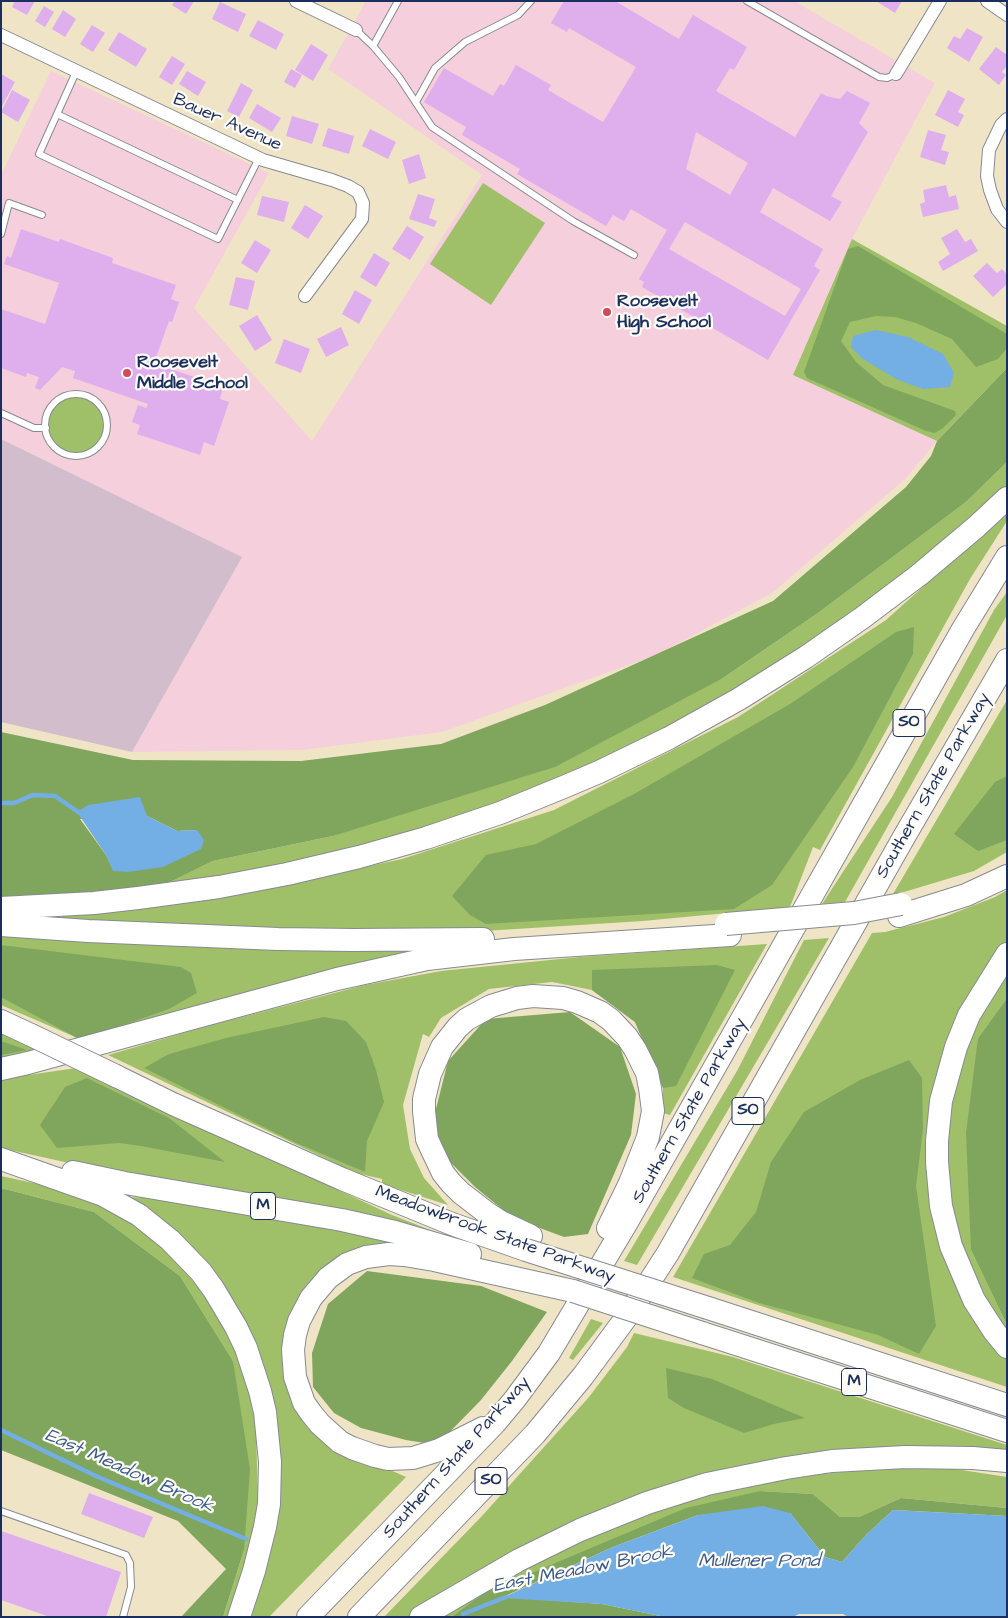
<!DOCTYPE html>
<style>
body{margin:0}
#map{position:relative;width:1008px;height:1618px;overflow:hidden;background:#f0e4c7;font-family:"Architects Daughter",sans-serif}
canvas{display:block}
.frame{position:absolute;inset:0;border:2px solid #1b2f5e;pointer-events:none}
</style>
<div id="map">
<canvas width="1008" height="1618"></canvas>
<div class="frame"></div>
</div>
<script>
const ctx = document.querySelector('canvas').getContext('2d');
ctx.lineJoin = 'round';
function fill(path, color) { ctx.fillStyle = color; ctx.fill(path, 'evenodd'); }
const toPath = rows => new Path2D(rows.map(r => 'M' + r).join(''));
function strokePath(path, color, width, dash) { ctx.strokeStyle = color; ctx.lineWidth = width; ctx.lineCap = dash ? 'butt' : 'round'; ctx.setLineDash(dash || []); ctx.stroke(path); }
function write(font, color, halo, rows, align = 'center') {
  ctx.font = font + ' "Architects Daughter",sans-serif'; ctx.lineWidth = 4.5; ctx.setLineDash([]); ctx.textBaseline = 'middle'; ctx.strokeStyle = halo; ctx.fillStyle = color; for (const [text, x, y, turn = 0] of rows) {
    ctx.save(); ctx.translate(x, y); ctx.rotate((+turn || 0) * Math.PI / 180); ctx.textAlign = isNaN(turn) ? turn : align; if (halo) ctx.strokeText(text, 0, 0); ctx.fillText(text, 0, 0); ctx.restore();
  }
}
fill(toPath([
 [366,1,794,1,935,83,852,239,793,375,937,441,905,479,772,593,656,655,442,732,302,750,132,752,241,557,1,439,1,175,51,71,269,173,194,308,312,441,482,175,328,69]
]), '#f5cfdb');
fill(toPath([
 [1,439,242,557,132,752,1,722]
]), '#d1bdcc');
fill(toPath([
 [483,183,545,223,491,305,430,264],
 [852,239,1007,326,1007,368,937,441,793,375],
 '45 425a31 31 0 1 1 62 0a31 31 0 1 1-62 0Z',
 [1007,462,1007,489,820,642,695,718,449,826,286,870,154,890,213,861,333,836,723,678,818,613,966,502],
 [1004,514,1007,516,1007,521,970,579,820,850,813,847,790,907,643,921,468,932,274,931,62,920,62,913,231,895,402,859,554,810,738,717,886,620],
 [1007,592,1007,615,845,902,822,904,892,797,994,610],
 [1007,700,1007,852,974,871,904,892,893,894],
 [1007,890,1007,942,964,1008,927,1150,990,1342,1007,1359,1007,1387,673,1277,872,933,885,932,944,917,995,897],
 [1,930,441,948,86,1043,73,1036,1,1005],
 [829,938,637,1265,624,1261,737,1071,804,940],
 [767,944,670,1115,663,1113,663,1088,635,1022,592,990,552,982,489,989,441,1018,429,1037,423,1034,403,1105,410,1149,424,1178,448,1205,382,1184,382,1179,356,1173,108,1055,204,1027,365,985,441,971,580,957],
 [1007,967,1007,998,978,1038,971,1250,1007,1325,1007,1340,963,1263,950,1226,943,1149,955,1068,980,1006],
 [1,1031,44,1052,1,1062],
 [76,1068,392,1215,461,1242,110,1172,1,1148,1,1079],
 [1,1176,52,1187,109,1206,171,1254,211,1303,244,1370,256,1426,258,1503,245,1569,228,1617,223,1617,244,1550,233,1361,180,1276,94,1212,1,1188],
 [123,1197,159,1198,346,1230,403,1244,317,1278,294,1405,388,1469,406,1477,269,1617,243,1617,276,1496,227,1297],
 [591,1319,603,1323,573,1360,569,1358],
 [634,1333,733,1357,1007,1445,1007,1456,775,1461,484,1571,407,1617,384,1617,482,1516,589,1397,627,1347],
 [936,1466,1007,1477,1007,1508,901,1498,859,1517,840,1517,813,1494,760,1491,484,1593,451,1617,433,1617,607,1526,686,1498,768,1478,855,1471]
]), '#9fc068');
fill(toPath([
 [858,246,1007,334,1007,348,998,359,976,367,952,339,916,323,895,317,876,316,850,322,841,341,856,362,883,385,955,411,956,415,943,428,935,433,926,431,807,378,804,372,848,249],
 [1007,368,1007,462,966,502,818,613,723,678,555,767,333,836,213,861,154,890,1,901,1,732,133,760,301,761,441,744,545,705,773,601,906,487,931,456,937,441],
 [147,816,177,831,197,830,114,871,106,855,80,819],
 [914,627,913,654,853,767,772,885,734,909,486,924,470,915,452,896,486,855,536,844,634,794,790,704,896,632],
 [1007,776,1007,840,978,851,954,834,995,782],
 [1,945,181,967,191,973,197,993,169,1009,98,1034,77,1038,1,997],
 [717,965,735,970,676,1086,663,1088,635,1022,592,990,592,970],
 [1007,998,1007,1325,971,1250,966,1133,978,1038],
 [570,1012,620,1047,636,1094,631,1135,588,1234,564,1237,513,1218,475,1187,441,1153,434,1117,448,1061,486,1019],
 [324,1017,346,1021,366,1042,376,1070,384,1102,367,1141,365,1172,294,1142,144,1068,169,1054,226,1038],
 [1,1041,27,1050,1,1055],
 [909,1060,922,1078,923,1129,916,1186,936,1326,919,1354,878,1335,759,1303,692,1278,704,1254,730,1245,756,1212,771,1162,804,1112,860,1080],
 [87,1078,169,1118,225,1162,141,1146,119,1143,57,1148,40,1125,65,1087],
 [1,1188,94,1212,180,1276,233,1361,250,1469,244,1550,223,1617,181,1617,226,1569,178,1521,1,1450],
 [367,1271,481,1286,547,1312,512,1361,481,1400,437,1445,406,1440,361,1428,334,1413,313,1387,312,1353,328,1304],
 [666,1368,712,1379,805,1418,774,1424,744,1433,684,1408,668,1398],
 [760,1491,813,1494,840,1517,859,1517,901,1498,1007,1508,1007,1516,893,1510,866,1535,842,1562,825,1557,790,1513,698,1515,613,1547,503,1597,602,1604,665,1617,451,1617,484,1593,686,1508]
]), '#7fa65c');
fill(toPath([
 [876,330,908,337,943,354,954,373,950,387,923,389,896,379,863,359,851,347,853,336],
 [140,797,147,816,177,831,197,830,204,840,201,849,163,867,128,872,113,871,106,855,77,812,88,805],
 [763,1506,790,1513,825,1557,842,1562,866,1535,893,1510,1007,1516,1007,1617,848,1617,843,1614,799,1614,793,1617,665,1617,602,1604,502,1598,613,1547,698,1515]
]), '#73aee4');
strokePath(toPath([
 [1,803,14,803,33,795,55,796,81,814],
 [1,1430,98,1477,246,1539],
 [463,1614,506,1597]
]), '#73aee4', 4.5);
fill(toPath([
 [15,1,35,1,27,15,12,7],
 [175,1,194,1,186,14,172,5],
 [564,1,615,1,679,39,693,15,747,47,734,70,730,68,716,91,795,137,821,93,826,96,840,99,847,91,870,103,859,123,868,132,831,196,842,202,830,221,773,188,760,212,823,249,814,266,820,270,768,360,642,287,644,282,639,279,667,230,631,209,624,221,613,215,606,226,517,174,520,169,462,135,466,127,424,102,444,68,493,96,500,84,504,86,516,65,551,85,548,90,603,122,636,67,569,28,567,32,551,23],
 [696,132,748,163,730,195,686,169],
 [685,222,801,289,785,316,669,249],
 [876,1,902,1,895,13],
 [220,2,246,14,238,32,212,19],
 [44,6,54,12,45,27,35,21],
 [63,10,76,19,65,37,52,29],
 [258,20,284,34,276,50,249,36],
 [92,25,105,33,93,52,80,44],
 [967,28,983,37,969,62,947,48,954,36,960,39],
 [119,32,147,49,136,67,108,50],
 [311,44,328,55,313,81,295,70],
 [996,47,1007,55,1007,66,1002,72,1006,75,999,85,979,69],
 [172,56,185,64,172,85,159,77],
 [291,69,302,75,295,88,284,82],
 [187,71,206,82,198,96,179,84],
 [1,74,15,82,1,108],
 [241,83,253,90,239,117,227,111],
 [12,90,30,100,18,122,1,112],
 [948,90,965,99,958,112,964,115,958,127,935,115],
 [257,104,281,118,272,132,249,118],
 [292,116,319,124,312,144,286,136],
 [328,128,354,136,349,154,322,146],
 [370,129,396,142,388,159,362,146],
 [928,130,946,135,941,150,949,152,945,165,920,157],
 [419,154,426,178,409,184,402,160],
 [946,185,949,197,956,195,959,209,923,217,920,204,925,202,923,190],
 [418,194,435,199,429,218,437,221,434,227,409,219],
 [262,196,289,202,284,222,257,215],
 [305,205,323,216,308,239,291,228],
 [407,226,424,237,410,260,392,249],
 [21,229,59,242,60,239,113,258,112,263,176,285,171,299,179,302,172,322,169,321,155,360,166,364,165,367,223,387,220,399,229,402,214,446,204,442,200,455,137,434,140,425,132,422,138,405,146,408,148,404,73,378,75,371,62,367,40,390,35,388,39,377,27,373,26,377,1,368,1,309,45,324,59,283,4,264,7,256,11,258],
 [957,229,965,242,971,239,978,251,943,271,938,262,950,254,941,238],
 [255,240,271,250,257,273,241,263],
 [374,253,390,263,376,287,360,277],
 [987,263,997,273,1002,269,1007,274,1007,284,993,297,973,276],
 [236,277,255,281,248,310,229,305],
 [355,290,372,300,359,324,342,314],
 [257,315,272,340,255,351,239,326],
 [341,327,349,345,326,357,317,339],
 [284,339,310,349,301,373,275,363],
 [89,1493,153,1517,144,1538,81,1514],
 [1,1531,121,1572,106,1617,50,1617,1,1600]
]), '#dfaeed');
const lane = toPath([
 [747,1,879,77,887,78,896,74],
 [356,30,373,46,399,77,432,127,573,221,634,255],
 [373,46,398,1],
 [76,72,39,154,218,239,259,158],
 [416,102,435,68,465,42,518,15,531,1],
 [57,114,238,200],
 [1,234,9,203,42,215],
 '45 425a31 31 0 1 1 62 0a31 31 0 1 1-62 0Z',
 [1,413,34,428,46,428],
 [1,1511,126,1555,130,1563,131,1587,123,1617]
]);
const street = toPath([
 [296,1,356,30],
 [987,1,1007,15],
 [1,35,263,160,332,180,348,186,358,192,363,203,362,219,305,296],
 [896,74,940,1],
 [1007,119,1001,125,989,150,987,176,990,190,997,209,1007,222]
]);
const highway = toPath([
 [1,908,94,903,138,898,219,887,287,874,359,857,426,838,500,813,566,786,599,772,669,738,739,699,806,657,862,618,919,575,976,527,1007,498],
 [899,916,966,895,1007,876],
 [1,925,88,931,278,939,353,940,483,939],
 [1007,954,969,1015,956,1047,941,1101,937,1141,937,1162,941,1206,951,1246,974,1300,994,1331,1007,1347],
 [1,1021,31,1035],
 [1,1069,28,1063,337,979,427,959,514,949,730,935],
 [116,1076,173,1104,342,1179,452,1224,526,1250],
 [1,1159,103,1195,139,1215,170,1240,201,1272,214,1290,236,1327,246,1348,260,1391,265,1412,270,1462,269,1504,265,1527,254,1571,239,1617],
 [73,1172,125,1183,342,1220,395,1232,470,1254],
 [531,1236,501,1222,487,1213,461,1193,451,1183,443,1173,432,1150,427,1139,424,1111,424,1099,430,1074,442,1047,458,1027,467,1019,491,1006,517,998,533,996,563,998,577,1002,600,1012,611,1020,627,1037,635,1049,647,1073,650,1088,653,1111,648,1137,630,1183,608,1228],
 [708,1308,1007,1405],
 [702,1333,1007,1431],
 [483,1428,439,1450,413,1458,388,1459,375,1456,352,1448,340,1442,320,1424,311,1413,304,1403,295,1377,293,1350,295,1335,299,1321,311,1298,328,1278,347,1264,366,1257,389,1254,404,1255,434,1260,573,1291],
 [308,1617,495,1423,515,1399,549,1353,627,1222,963,629,1007,557],
 [359,1617,535,1434,583,1376,628,1315,668,1253,904,837,1007,660],
 [421,1617,519,1560,580,1530,647,1503,707,1484,786,1468,832,1461,905,1457,973,1458,1007,1461]
]);
strokePath(lane, '#868a92', 8);
strokePath(street, '#868a92', 14);
strokePath(highway, '#868a92', 24);
strokePath(lane, '#fff', 6);
strokePath(street, '#fff', 12);
strokePath(highway, '#fff', 22);
const highwayBridge = toPath([
 [726,924,854,913,901,904],
 [31,1035,116,1076],
 [526,1250,708,1308],
 [573,1291,702,1333]
]);
strokePath(highwayBridge, '#868a92', 24, []);
strokePath(highwayBridge, '#fff', 22);
for (const [x, y, r, color] of [
 [607,312,5,"#d1495b"],
 [127,373,5,"#d1495b"]
]) { const dot = new Path2D(); dot.arc(x, y, r, 0, 2 * Math.PI); ctx.fillStyle = color; ctx.fill(dot); strokePath(dot, '#fdfcf7', 2); }
for (const [x, y, w] of [
 [909,723,32],
 [748,1111,32],
 [263,1206,25],
 [854,1382,25],
 [491,1481,32]
]) { const box = new Path2D(); box.roundRect(x - w / 2, y - 13.5, w, 27, 4); ctx.fillStyle = '#fdfcf7'; ctx.fill(box); strokePath(box, '#1b2f5e', 1); }
write('bold 16px', '#1b2f5e', null, [
 ["SO",909,723],
 ["SO",748,1111],
 ["M",263,1206],
 ["M",854,1382],
 ["SO",491,1481]
]);
write('18px', '#1b2f5e', '#fdfcf7', [
 ["Bauer Avenue",227,123,24],
 ["Southern State Parkway",934,786,-60],
 ["Southern State Parkway",690,1111,-60],
 ["Meadowbrook State Parkway",495,1235,20],
 ["Southern State Parkway",457,1458,-48]
]);
write('bold 18px', '#1b2f5e', '#fdfcf7', [
 ["Roosevelt",617,302],
 ["High School",617,323],
 ["Roosevelt",137,363],
 ["Middle School",137,384]
], 'left');
write('italic 19px', '#3a5b8d', '#fdfcf7', [
 ["East Meadow Brook",129,1472,24],
 ["Mullener Pond",759,1562],
 ["East Meadow Brook",583,1570,-11]
]);
</script>
